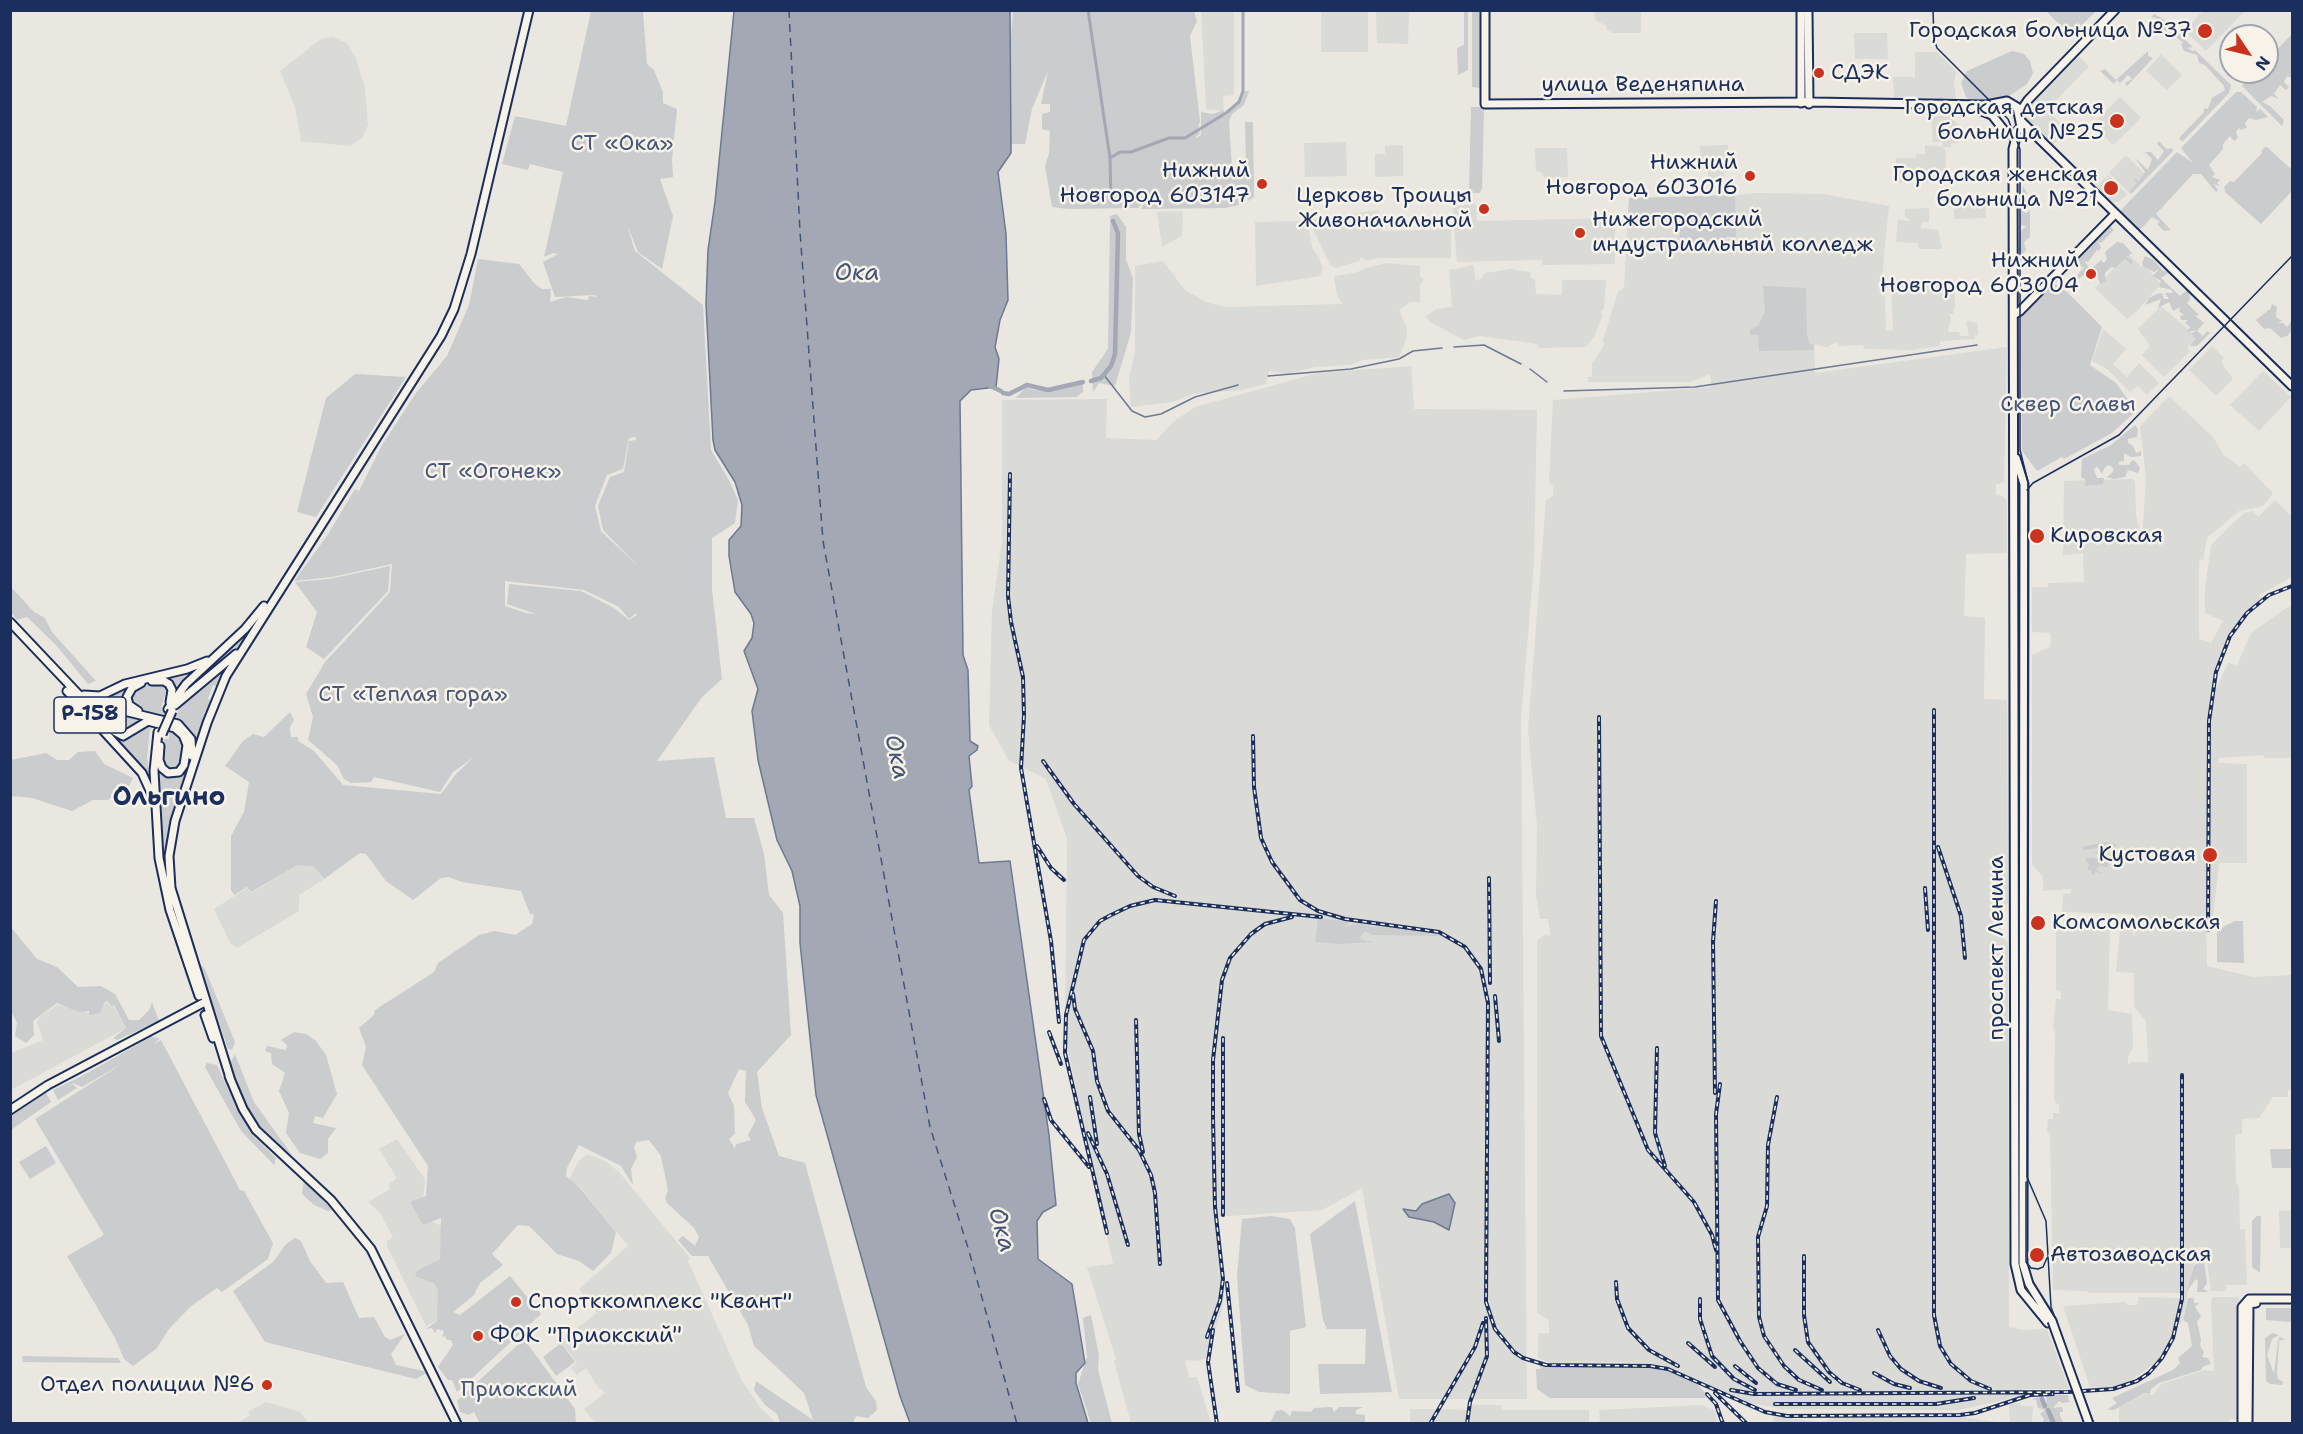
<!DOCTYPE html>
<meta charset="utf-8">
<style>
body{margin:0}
#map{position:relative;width:2303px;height:1434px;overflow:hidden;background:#eae7e0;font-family:"Shantell Sans",sans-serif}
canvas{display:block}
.frame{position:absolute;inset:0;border:12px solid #1b2f5e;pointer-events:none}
.north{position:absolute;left:2219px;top:24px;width:60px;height:60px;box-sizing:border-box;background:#f7f3e8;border:2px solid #9fa5b1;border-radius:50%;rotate:125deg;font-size:16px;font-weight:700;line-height:24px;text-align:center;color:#1b2f5e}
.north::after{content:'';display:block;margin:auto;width:21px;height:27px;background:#c8321e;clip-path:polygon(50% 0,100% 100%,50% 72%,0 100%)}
</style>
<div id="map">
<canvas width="2303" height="1434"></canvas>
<div class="frame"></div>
<div class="north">N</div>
</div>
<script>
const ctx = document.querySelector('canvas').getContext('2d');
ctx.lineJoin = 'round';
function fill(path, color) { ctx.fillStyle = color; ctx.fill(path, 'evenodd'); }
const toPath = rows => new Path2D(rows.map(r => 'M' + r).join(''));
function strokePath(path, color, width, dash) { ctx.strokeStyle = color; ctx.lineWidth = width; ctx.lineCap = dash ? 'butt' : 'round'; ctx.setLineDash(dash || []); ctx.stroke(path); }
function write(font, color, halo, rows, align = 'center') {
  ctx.font = font + ' "Shantell Sans",sans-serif'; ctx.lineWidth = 5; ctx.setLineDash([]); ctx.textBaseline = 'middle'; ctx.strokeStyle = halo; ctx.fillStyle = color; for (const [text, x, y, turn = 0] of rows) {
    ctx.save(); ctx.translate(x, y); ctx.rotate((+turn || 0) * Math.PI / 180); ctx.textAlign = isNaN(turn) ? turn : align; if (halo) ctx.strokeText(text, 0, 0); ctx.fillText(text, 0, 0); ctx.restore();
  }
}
fill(toPath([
 [1201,11,1234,11,1234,95,1223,96,1224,111,1206,109],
 [1321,11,1368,11,1368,52,1321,52],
 [1376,11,1409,11,1408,44,1377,43],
 [1594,11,1641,11,1641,33,1613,33,1607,30,1606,26,1596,20],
 [2203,11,2245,11,2206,51,2184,30],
 [1854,33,1887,33,1888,59,1855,59],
 [332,37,347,43,356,58,365,88,368,125,362,138,350,146,301,141,295,107,280,71,321,39],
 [1915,52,1937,52,1956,71,1954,83,1956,100,1894,99,1893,77,1915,77],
 [2161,54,2182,75,2167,90,2146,71],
 [2075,56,2078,56,2089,66,2047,110,2067,130,2051,147,2024,117,2024,112],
 [2120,97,2141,118,2113,145,2092,125],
 [1931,116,1953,116,1953,120,1959,125,1959,143,1951,143,1951,147,1943,147,1946,153,1946,180,1942,183,1927,183,1925,180,1896,183,1896,158,1916,158,1916,154,1925,154,1925,145,1943,147,1942,142,1933,142],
 [1346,142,1347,176,1305,177,1304,143],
 [1403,145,1403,176,1375,177,1375,154,1385,154,1385,146],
 [1728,145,1728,172,1724,172,1724,179,1708,179,1708,173,1701,168,1700,146],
 [1535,148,1567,148,1568,177,1544,178,1542,173,1536,171],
 [2126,155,2148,177,2131,194,2109,173],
 [2108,175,2127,194,2119,202,2113,202,2096,187],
 [1755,193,1823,194,1889,206,1881,287,1881,295,1885,297,1886,331,1893,330,1891,283,1948,284,1949,290,1954,290,1955,305,1953,314,1949,314,1951,318,1948,332,1959,332,1960,336,1969,336,1966,321,1977,323,1978,335,1975,335,1975,339,1940,341,1940,346,1913,350,1864,349,1863,345,1840,346,1836,342,1827,347,1814,345,1815,373,2007,347,2004,482,1996,485,1996,495,2003,496,2007,501,2007,553,1966,554,1964,616,1985,618,1984,699,2007,700,2008,903,2000,912,2001,936,2008,943,2009,1327,2023,1330,2047,1329,2069,1389,2022,1389,2021,1396,1959,1410,1782,1409,1750,1403,1663,1365,1618,1362,1549,1363,1538,1358,1538,1336,1540,1333,1549,1333,1549,1320,1537,1313,1537,941,1544,935,1550,936,1550,932,1548,919,1540,919,1536,896,1537,826,1528,729,1546,500,1553,496,1553,486,1549,482,1553,400,1711,387,1710,374,1691,382,1588,382,1588,377,1592,377,1592,364,1605,343,1602,343,1618,292,1624,288,1628,215,1679,213,1717,242,1735,237,1735,195],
 [1452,203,1455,206,1476,204,1477,221,1615,218,1615,264,1542,265,1542,260,1457,262],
 [1986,204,1986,218,1954,219,1954,205],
 [1929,208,1929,222,1922,222,1921,228,1938,230,1942,249,1919,249,1918,243,1896,242,1898,220,1911,221,1905,217,1905,209],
 [1379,210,1382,231,1451,229,1451,258,1378,258,1367,261,1361,257,1359,261,1336,268,1330,265,1313,229,1314,219],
 [1183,211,1182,236,1162,247,1157,212],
 [1307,221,1313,250,1319,257,1323,269,1320,276,1256,286,1255,222],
 [2128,254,2141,266,2145,266,2161,284,2136,312,2127,319,2095,288],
 [1163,261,1185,290,1206,302,1225,307,1343,304,1337,295,1334,276,1355,273,1369,267,1388,263,1420,266,1420,276,1424,279,1420,285,1420,302,1410,302,1399,310,1407,328,1406,340,1399,357,1363,360,1350,365,1315,367,1287,374,1269,371,1266,384,1242,390,1193,394,1173,402,1131,407,1129,379,1135,351,1135,266],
 [1474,265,1475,279,1479,281,1485,273,1511,269,1530,272,1531,278,1535,280,1536,294,1562,295,1562,280,1606,280,1604,308,1600,313,1603,314,1595,335,1586,347,1539,348,1537,344,1480,336,1464,340,1430,322,1426,316,1437,309,1452,307,1449,270],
 [2161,306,2197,337,2187,348,2190,351,2164,377,2142,355,2150,346,2138,329],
 [2103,329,2126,349,2113,364,2127,377,2139,363,2159,383,2147,395,2138,386,2130,392,2107,369,2092,361],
 [2212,346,2224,358,2221,362,2233,379,2216,396,2189,370],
 [1411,366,1414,409,1537,410,1534,562,1521,719,1527,1399,1399,1399,1362,1188,1322,1210,1214,1217,1224,1295,1222,1309,1207,1358,1197,1361,1185,1360,1189,1377,1197,1377,1211,1423,1131,1423,1114,1361,1116,1359,1087,1267,1113,1264,1065,1036,1067,839,1046,779,1009,761,989,725,992,611,1002,541,1002,400,1107,399,1106,438,1156,440,1173,422,1195,407,1318,373],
 [2263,371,2291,397,2259,431,2230,405],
 [2169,396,2213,437,2224,455,2240,467,2244,463,2273,493,2263,506,2239,511,2207,538,2203,560,2200,559,2199,563,2199,639,2211,643,2223,621,2205,613,2205,588,2211,545,2244,513,2253,511,2258,517,2275,500,2292,517,2292,577,2259,595,2263,601,2237,627,2224,651,2218,671,2216,689,2228,663,2237,665,2251,633,2283,610,2292,606,2292,758,2265,758,2263,755,2219,758,2219,763,2247,764,2247,863,2219,863,2213,918,2206,920,2207,966,2253,977,2292,975,2292,1090,2288,1090,2288,1097,2273,1097,2259,1118,2242,1119,2242,1134,2236,1134,2235,1139,2236,1182,2239,1187,2240,1229,2245,1229,2247,1285,2226,1285,2226,1291,2211,1291,2205,1247,2197,1247,2182,1322,2175,1326,2169,1343,2157,1362,2125,1384,2110,1388,2090,1387,2063,1306,2126,1302,2127,1305,2137,1305,2139,1297,2180,1298,2180,1293,2088,1293,2087,1291,2053,1290,2050,1133,2047,1132,2048,1119,2053,1119,2053,1113,2059,1113,2059,1104,2055,1103,2054,1096,2055,1034,2053,1027,2056,999,2061,999,2061,992,2056,991,2056,924,2110,925,2108,1010,2132,1014,2133,1048,2128,1057,2128,1065,2131,1062,2148,1062,2146,1021,2134,1007,2134,973,2116,972,2120,930,2125,931,2126,927,2133,927,2133,936,2135,936,2133,914,2062,912,2063,895,2065,893,2071,894,2071,889,2043,891,2043,877,2032,864,2032,655,2050,647,2051,640,2050,633,2032,632,2032,587,2048,587,2048,583,2084,582,2083,553,2063,555,2064,481,2133,479,2135,482,2136,515,2142,541,2146,478,2140,426],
 [298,865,314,867,323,880,299,895,299,911,237,948,230,943,214,909,247,888,251,893],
 [108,1001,110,1006,113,1005,126,1028,11,1090,11,1053,43,1040,37,1022,41,1016,57,1005,81,1009,88,1013,103,1006],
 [397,1139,425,1179,421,1217,442,1226,438,1320,426,1326,387,1246,387,1241,393,1237,380,1213,368,1202,390,1189,388,1185,397,1178,379,1149],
 [587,1154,605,1161,619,1172,690,1258,688,1261,742,1381,760,1407,776,1423,595,1423,584,1409,605,1393,601,1388,599,1389,586,1368,577,1375,571,1368,577,1363,560,1341,597,1313,579,1289,628,1246,578,1185,574,1186,569,1180,578,1162],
 [2292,1210,2292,1248,2280,1248,2279,1211],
 [2213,1297,2239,1297,2237,1419,2230,1419,2229,1424,2119,1424,2119,1407,2145,1394,2153,1395,2161,1384,2205,1370,2214,1371,2211,1302],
 [266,1402,300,1412,309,1423,236,1424,250,1415,248,1412],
 [2020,1403,2021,1406,2033,1406,2032,1423,2010,1423,2009,1404],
 [1471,1405,1501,1405,1502,1410,1589,1410,1589,1423,1410,1424,1410,1409,1434,1409,1439,1412,1442,1409,1470,1410],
 [1702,1405,1716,1411,1716,1423,1600,1423,1599,1410],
 [1774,1416,1825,1423,1832,1417,1960,1417,2006,1423,1772,1423]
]), '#dadad6');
fill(toPath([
 [1018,10,1194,11,1197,21,1190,36,1200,121,1198,129,1200,133,1194,139,1201,135,1201,112,1213,114,1223,110,1226,115,1237,104,1242,91,1249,91,1244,105,1232,114,1229,121,1232,167,1246,165,1245,122,1253,122,1254,197,1248,201,1247,195,1238,198,1239,205,1225,208,1141,209,1145,201,1138,208,1068,209,1052,207,1045,166,1049,153,1050,131,1042,129,1042,114,1050,112,1050,104,1041,104,1048,71,1032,109,1025,144,1002,144,1013,12],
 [591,11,643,11,647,64,654,70,663,92,663,103,677,109,672,160,673,177,660,179,673,216,662,269,638,252,627,225,635,251,703,305,711,450,729,480,738,500,735,523,712,538,712,589,722,679,702,697,657,761,714,757,726,818,754,818,764,854,769,895,783,913,791,1035,757,1072,762,1108,779,1156,805,1163,866,1387,876,1401,877,1410,868,1418,856,1416,853,1423,780,1423,777,1414,765,1405,754,1390,756,1381,813,1420,804,1393,754,1346,748,1325,708,1256,692,1256,678,1240,683,1236,695,1246,699,1237,694,1228,667,1203,665,1198,668,1191,661,1156,649,1140,636,1142,634,1147,637,1157,631,1169,633,1185,621,1166,579,1145,567,1168,566,1176,579,1187,616,1232,611,1253,593,1271,579,1261,557,1254,529,1226,518,1225,492,1254,503,1265,480,1283,474,1295,453,1312,460,1315,510,1276,541,1314,457,1392,452,1380,448,1380,438,1367,453,1345,451,1340,447,1340,445,1336,442,1337,444,1331,437,1329,435,1333,432,1328,426,1329,437,1321,438,1291,435,1284,415,1276,417,1271,440,1259,441,1218,423,1225,410,1202,426,1196,428,1166,362,1065,366,1047,359,1028,374,1015,375,1010,434,972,438,963,479,935,495,931,515,935,532,924,534,915,530,914,521,891,462,882,449,877,441,878,413,900,386,881,366,854,360,853,324,879,314,867,298,865,251,892,247,887,234,895,231,890,231,836,244,812,249,782,225,766,243,741,253,734,264,737,290,712,294,720,290,727,291,737,298,737,298,741,314,751,343,785,441,794,456,774,474,757,453,772,440,792,374,777,371,782,351,783,344,779,337,765,308,740,313,717,306,694,325,662,390,592,392,564,332,577,294,581,327,536,355,489,359,491,382,445,416,393,447,356,469,305,478,259,519,264,535,284,542,289,551,289,550,302,566,297,588,300,589,296,598,297,594,295,555,297,543,262,558,254,553,253,544,257,563,172,530,164,528,170,502,164,515,116,566,126],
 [636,437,636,440,629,441,624,472,610,477,598,506,603,530,640,568,601,531,595,506,607,475,623,469,629,438],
 [505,581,584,590,619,607,629,619,636,613,637,615,629,620,614,608,581,591,509,584,507,604,536,614,526,613,505,606],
 [739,1069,746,1071,745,1102,756,1120,748,1135,751,1140,736,1144,735,1149,729,1139,735,1134,734,1106,728,1093],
 [1464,11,1468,11,1468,70,1458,75,1457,48,1464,45],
 [1472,11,1482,11,1482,91,1479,88,1472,87],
 [2046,11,2096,11,2071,36],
 [2154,14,2163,19,2193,47,2187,48,2193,51,2195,50,2231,85,2229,93,2182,142,2179,138,2204,112,2204,108,2208,109,2212,98,2225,90,2224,86,2205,65,2199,63,2197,55,2184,51,2181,44,2183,42,2162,29,2156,18,2151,17],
 [2292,34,2292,78,2287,76,2284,82,2289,87,2286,90,2280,85,2274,94,2279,99,2271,96,2262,102,2270,106,2284,120,2282,126,2242,86,2255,72,2267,72,2267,60],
 [2012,51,2024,54,2030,61,2033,73,2027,84,2009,96,1989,103,1973,102,1966,97,1961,83,1967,71],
 [2148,51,2148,56,2153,58,2127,86,2125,83,2132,79,2128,75,2120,83,2117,80,2114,84,2100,71,2105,69,2116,80],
 [2236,92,2241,92,2257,107,2256,112,2260,109,2268,117,2256,120,2249,118,2245,123,2247,128,2241,130,2239,128,2236,132,2238,138,2234,141,2230,136,2223,144,2223,149,2209,165,2215,174,2212,177,2220,180,2217,183,2220,186,2214,184,2218,190,2216,192,2201,174,2193,174,2156,214,2171,230,2164,231,2157,224,2160,222,2152,217,2138,232,2120,214,2121,210,2177,152,2193,163,2181,148],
 [1471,107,1481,107,1484,111,1482,188,1480,193,1469,193],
 [2159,141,2166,149,2172,148,2173,151,2132,193,2129,192,2137,183,2133,177,2139,181,2145,172,2134,157,2148,170,2152,159,2145,152,2151,152,2158,160,2164,151,2157,144],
 [2265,147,2267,147,2292,170,2292,191,2261,224,2226,193,2224,187,2230,181,2234,182,2262,153,2261,151],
 [2023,186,2027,193,2025,201,2030,202,2023,211,2026,213,2030,210,2030,237,2024,242,2026,250,2022,255,2026,258,2022,262,2018,249,2020,232,2026,226,2020,225],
 [1735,195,1736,237,1728,237,1717,242,1680,241,1679,214,1628,215,1629,198],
 [1117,214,1126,227,1126,260,1133,278,1131,332,1115,386,1099,383,1093,392,1092,372,1108,349,1110,220,1110,216],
 [2111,227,2114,230,2101,243,2098,241,2101,248,2099,251,2097,250,2088,262,2084,261,2088,266,2088,272,2077,280,2075,278,2084,267,2076,266,2073,263,2074,259,2080,257,2105,228],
 [2117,242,2123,243,2132,253,2126,257,2133,261,2131,264,2125,259,2115,268,2111,267,2105,273,2106,281,2100,284,2096,272,2091,272,2091,269,2101,260,2104,263,2107,259,2105,252],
 [2145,256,2154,260,2163,271,2169,270,2174,274,2173,277,2168,273,2161,278,2180,296,2187,290,2189,292,2190,299,2187,303,2199,315,2195,316,2204,323,2197,331,2203,336,2207,331,2210,333,2197,346,2190,346,2196,338,2193,337,2192,333,2197,330,2187,332,2190,327,2185,323,2188,320,2181,320,2180,316,2184,315,2179,311,2180,307,2173,311,2169,302,2158,308,2161,299,2145,305,2149,298,2157,294,2162,293,2164,299,2169,299,2165,293,2173,293,2172,290,2159,287,2161,281,2153,276,2159,269,2154,272,2143,266,2142,263],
 [2052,282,2067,292,2102,327,2090,365,2116,383,2136,411,2112,433,2064,459,2062,457,2037,471,2022,451,2021,314],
 [1763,286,1806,288,1807,333,1809,344,1814,345,1814,350,1759,351,1758,335,1750,335,1750,330,1758,326,1765,311],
 [2272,304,2277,307,2276,317,2282,321,2278,323,2283,323,2287,327,2292,320,2292,330,2287,336,2281,338,2270,328,2264,329,2256,320,2271,308],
 [355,374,406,377,316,517,297,512,326,398],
 [1083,383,1083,392,1076,397,1016,398,1026,387,1034,390,1057,390],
 [2135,425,2138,429,2137,437,2128,439,2128,443,2133,446,2136,453,2141,451,2141,456,2131,457,2124,453,2124,461,2118,462,2119,465,2129,465,2132,460,2135,461,2140,468,2138,473,2128,470,2125,477,2114,479,2107,477,2113,472,2113,468,2109,465,2105,467,2102,474,2097,466,2094,470,2097,478,2104,478,2103,484,2084,486,2086,480,2081,477,2082,459,2111,445],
 [390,566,388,591,324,659,306,647,317,612,295,582,329,579],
 [11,587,34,612,45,618,52,632,96,681,88,684,56,645,27,617,17,620,11,612],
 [263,612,232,657,174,702,179,695],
 [2021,648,2021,841,2020,842,2017,660],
 [234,659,219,687,213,685,208,699,213,702,204,713,208,715,194,755,192,736,182,723,137,709,129,702,131,692,143,685,156,682,163,684,166,691,161,708,177,713,184,702],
 [203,665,172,697,167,681,143,682,128,690,134,711,90,699,120,688],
 [75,697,137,717,139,723,124,735,105,726],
 [149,722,167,726,181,736,185,747,179,767,165,767,162,750,164,739,169,739,169,733,155,727,150,729,147,758,153,793,103,728,127,737],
 [95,751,104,764,133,778,127,790,118,791,108,800,93,800,72,811,32,798,11,796,11,760,46,753,57,760,69,760,78,752],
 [190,751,189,759,168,838,168,885,160,837,157,755,165,774,186,767],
 [2106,842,2116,844,2115,856,2118,864,2114,867,2108,863,2108,868,2100,865,2096,870,2103,874,2095,872,2092,875,2091,870,2087,870,2089,865,2085,859,2094,857,2104,864,2100,854,2093,853,2100,851,2110,856,2111,851,2104,847,2084,850,2082,847],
 [1318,918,1350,922,1344,927,1359,923,1373,927,1384,926,1426,930,1440,936,1372,935,1365,931,1359,939,1373,942,1337,944,1315,942],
 [2235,921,2243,921,2244,963,2217,962,2217,930],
 [10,926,37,959,57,967,78,987,101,986,115,994,129,1020,139,1020,149,1010,152,1002,159,1021,117,1040,113,1038,126,1028,114,1005,111,1006,108,1001,105,1002,100,1013,89,1015,89,1011,79,1012,57,1003,33,1021,34,1035,26,1043,15,1036,17,1023,10,1009],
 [198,962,205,969,235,1042,232,1050,228,1049],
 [2019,999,2020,1000,2018,1217,2017,1000],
 [294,1032,306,1034,316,1041,326,1055,337,1094,323,1118,315,1116,313,1123,336,1128,328,1139,328,1153,320,1159,300,1153,286,1133,289,1113,279,1091,285,1073,272,1064,271,1053,265,1051,267,1046,286,1050,287,1045,281,1040],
 [151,1037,160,1038,153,1045,161,1040,240,1190,244,1191,273,1243,268,1259,222,1292,217,1288,190,1307,169,1329,156,1349,133,1366,124,1359,115,1338,67,1256,104,1235,35,1119,125,1062,82,1087,73,1083,67,1087,73,1084,77,1088,58,1100,53,1090,82,1076],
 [235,1054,254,1102,292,1155,266,1135,250,1114,229,1065],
 [207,1063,217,1065,239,1113,256,1138,276,1158,274,1165,241,1131,205,1067],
 [46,1093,51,1102,11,1130,11,1116],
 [46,1146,56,1163,30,1179,19,1162],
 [2270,1149,2292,1149,2292,1168,2272,1168],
 [304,1180,320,1196,332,1210,328,1211,314,1205,302,1194],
 [1355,1201,1392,1392,1320,1394,1318,1364,1365,1364,1366,1329,1327,1329,1323,1320,1310,1234],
 [1271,1216,1290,1219,1295,1228,1306,1327,1290,1331,1290,1394,1259,1392,1245,1385,1237,1276,1242,1219],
 [2257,1216,2261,1216,2260,1273,2252,1267,2252,1221],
 [295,1238,301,1241,310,1261,326,1283,343,1282,359,1318,374,1317,385,1337,390,1340,405,1334,391,1354,396,1365,428,1372,416,1379,265,1342,233,1291,273,1262,286,1244],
 [2204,1261,2207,1283,2203,1289,2209,1292,2197,1292,2198,1281,2196,1279,2187,1291,2194,1265],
 [2188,1298,2194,1298,2194,1303,2199,1303,2195,1307,2201,1316,2197,1322,2201,1339,2200,1346,2204,1352,2202,1357,2208,1358,2211,1364,2204,1366,2201,1370,2159,1383,2151,1389,2150,1394,2145,1393,2114,1410,2107,1410,2117,1403,2112,1398,2173,1370,2180,1363,2178,1358,2192,1346,2188,1323,2183,1320],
 [2266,1308,2292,1308,2292,1322,2266,1320],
 [1091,1315,1099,1356,1098,1370,1112,1423,1091,1423,1078,1384,1087,1357,1083,1318],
 [2272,1333,2279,1335,2272,1339,2267,1355,2274,1374,2278,1341,2280,1337,2285,1339,2279,1341,2277,1374,2278,1379,2283,1382,2282,1385,2270,1384,2266,1381,2265,1338],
 [524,1339,575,1409,576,1423,477,1423,479,1422,474,1412,469,1415,460,1412,457,1401],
 [561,1343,575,1362,556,1376,543,1357],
 [22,1356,118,1358,121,1363,23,1362],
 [1539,1364,1567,1367,1653,1367,1669,1370,1697,1384,1710,1398,1550,1398,1537,1389,1536,1369,1541,1369],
 [2046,1395,2068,1395,2069,1402,2062,1403,2059,1401,2053,1408,2062,1407,2063,1412,2060,1412,2060,1416,2064,1423,2042,1423,2044,1419,2040,1414,2045,1410,2038,1408,2036,1400,2032,1399,2043,1396,2042,1402,2047,1405],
 [1332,1407,1334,1412,1339,1407,1363,1407,1356,1410,1356,1414,1365,1415,1365,1422,1369,1423,1270,1423,1276,1411,1282,1410,1290,1416,1292,1411,1311,1412,1314,1408]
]), '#cbcccd');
const water = toPath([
 [734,11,1010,11,1011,153,998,172,1006,234,1008,300,1000,320,995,347,999,359,996,387,971,390,960,401,963,655,968,670,970,741,978,746,977,750,969,756,972,786,969,790,979,863,1010,861,1049,1135,1056,1205,1043,1212,1037,1221,1038,1259,1072,1284,1085,1363,1076,1373,1076,1383,1088,1423,910,1423,900,1396,816,1095,800,943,800,906,792,871,777,840,758,760,752,711,758,689,744,651,752,638,754,623,751,614,735,592,729,556,729,540,741,526,742,505,735,482,715,450,713,440,706,304,708,250,715,202,734,11],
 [1449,1194,1455,1203,1449,1230,1434,1222,1409,1217,1403,1209,1416,1211,1422,1204,1449,1194]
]);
fill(water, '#a3a8b4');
strokePath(water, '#6d7892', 1.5);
strokePath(toPath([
 [1454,347,1484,345,1521,364],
 [1530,369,1547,382],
 [1104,375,1132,411,1145,417,1161,414,1195,397,1238,385],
 [1268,376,1351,369,1399,359,1413,351,1442,348],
 [1564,391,1695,387,1977,345]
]), '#6d7892', 1.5);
strokePath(toPath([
 [1088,10,1110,158],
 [1111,202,1110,158,1120,152,1131,152,1169,138,1185,138,1226,113,1239,102,1243,91,1243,10]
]), '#a3a8b4', 3);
strokePath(toPath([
 [1091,381,1101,378,1111,366,1115,354,1118,233,1113,221],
 [990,386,1001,391],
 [1003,393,1009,394,1027,385,1048,390,1083,382],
 [2042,1399,2045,1406],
 [2048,1410,2054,1424]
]), '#a3a8b4', 4.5);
strokePath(toPath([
 [789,10,800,232,823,541,930,1127,969,1251,1017,1424]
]), '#445378', 1.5, [8, 6]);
const major = toPath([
 [1485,10,1485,104,1813,102,1986,105,2007,101,2017,107,2021,127,2014,134,2006,132],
 [1801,10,1801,103],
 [1808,10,1809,104],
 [1974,108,1992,115,2007,134],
 [2019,113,2028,100,2115,10],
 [2022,122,2292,386],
 [2017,133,2013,149,2015,1264,2021,1290,2048,1323],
 [2015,314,2020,311,2115,214],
 [2016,458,2024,484,2023,1264,2029,1284,2052,1321],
 [10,622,81,697,103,706,178,724,191,739,192,756],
 [152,681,164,681,169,684,172,690,170,702],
 [67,691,142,773,152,795],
 [84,695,100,696,125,684,187,669,207,661],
 [175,705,236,654],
 [168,709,186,684,245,629,264,606],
 [138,711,129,705,127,697,132,688,141,683],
 [101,724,123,736,148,721,175,728,183,735,187,745,184,765,179,772,168,773,162,768,159,760,160,746],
 [158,732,154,771,159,858,170,910,199,996],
 [205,1015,213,1038],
 [229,1076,243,1109,256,1130,331,1200,371,1249,457,1424],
 [231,1081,171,888,169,856,175,821,207,723,226,676,441,336,454,309,471,254,529,10],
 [10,1110,48,1085,205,1002],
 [2242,1424,2242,1307,2249,1299,2292,1299],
 [2248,1424,2249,1304,2256,1303]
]);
strokePath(major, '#1b2f5e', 11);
strokePath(major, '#f7f3e8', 7);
strokePath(toPath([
 [1933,10,1934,39,1937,48,2008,119,2020,149,2020,450,2028,482,2027,1177,2046,1221,2051,1307,2094,1424],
 [2027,490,2033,483,2119,435,2292,256],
 [2026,1182,2026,1262,2031,1268,2038,1269,2043,1267,2047,1258]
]), '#1b2f5e', 1.5);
const rail = toPath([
 [1010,474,1008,596,1011,622,1023,677,1024,715,1021,768,1051,941,1059,1022],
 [1934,710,1934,1315,1940,1346,1951,1364,1971,1381,1990,1389],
 [1599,717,1601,1036,1648,1150,1694,1202,1712,1235,1716,1250],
 [1253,736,1254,787,1261,838,1272,862,1300,900,1318,911,1345,919,1439,932,1465,947,1481,969,1488,1003,1486,1302,1495,1329,1514,1352,1523,1358,1546,1365,1650,1366,1668,1369,1765,1412,1787,1416,1960,1415,1975,1413,2030,1395,2053,1394],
 [1043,761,1074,804,1138,876,1153,887,1175,896],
 [1037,846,1051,868,1064,880],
 [1938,847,1961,916,1965,958],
 [1489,878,1490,983],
 [1925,888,1928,930],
 [2208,930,2209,721,2216,672,2230,636,2247,613,2269,595,2292,586],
 [1073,994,1075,1009,1093,1051,1097,1081,1108,1111,1139,1150,1151,1175,1155,1193,1160,1264],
 [1495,996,1499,1041],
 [1136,1020,1139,1134,1143,1152],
 [1049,1032,1061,1064],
 [1223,1038,1223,1215],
 [1657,1048,1655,1133,1665,1166],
 [1720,1084,1716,1114,1718,1300,1740,1341,1758,1368,1777,1384,1796,1390],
 [1715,1093,1713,942,1716,901],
 [1090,1097,1097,1144],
 [1777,1097,1768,1145,1767,1206,1758,1237,1759,1317,1764,1336,1784,1366,1799,1380,1822,1390],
 [1044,1099,1051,1120,1089,1167],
 [1088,1133,1107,1174,1128,1245],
 [1107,1233,1065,1053,1066,1015,1084,940,1100,921,1111,915,1130,906,1155,900,1321,917],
 [1804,1256,1804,1315,1808,1342,1829,1372,1842,1383,1860,1390],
 [1616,1282,1617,1299,1628,1328,1649,1350,1678,1366],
 [1227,1283,1238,1391],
 [1700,1299,1700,1319,1712,1356,1734,1379,1755,1390],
 [1213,1330,1208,1362,1217,1424],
 [1878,1330,1890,1356,1901,1369,1919,1381,1941,1388],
 [1207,1337,1220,1301,1223,1279,1215,1207,1213,1118,1213,1060,1222,980,1230,958,1251,934,1265,924,1292,917],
 [1688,1343,1715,1367],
 [1795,1350,1830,1382],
 [1735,1366,1756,1383],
 [1874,1373,1894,1384,1910,1388],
 [1731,1390,1754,1394,2068,1392,2113,1389,2137,1381,2149,1373,2162,1358,2173,1338,2182,1299,2182,1075],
 [1715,1393,1747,1424],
 [1707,1394,1716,1404,1723,1424],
 [1775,1404,1936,1404,1974,1398],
 [1430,1424,1475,1347,1483,1323],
 [1467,1424,1470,1402,1487,1356,1486,1318]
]);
strokePath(rail, '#1b2f5e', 4);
strokePath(rail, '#f7f3e8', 1.5, [4.5]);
const majorBridge = toPath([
 [162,734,172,711],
 [2052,1321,2089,1424]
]);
strokePath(majorBridge, '#1b2f5e', 11, []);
strokePath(majorBridge, '#f7f3e8', 7);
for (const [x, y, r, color] of [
 [2205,31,8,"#c8321e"],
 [1819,73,6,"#c8321e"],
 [2117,121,8,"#c8321e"],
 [1750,176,6,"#c8321e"],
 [1262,184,6,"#c8321e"],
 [2111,188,8,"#c8321e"],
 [1484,209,6,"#c8321e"],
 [1580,233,6,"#c8321e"],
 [2091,274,6,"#c8321e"],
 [2037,536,8,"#c8321e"],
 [2210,855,8,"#c8321e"],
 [2038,923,8,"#c8321e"],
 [2037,1255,8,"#c8321e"],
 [516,1302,6,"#c8321e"],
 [478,1336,6,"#c8321e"],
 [267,1385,6,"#c8321e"]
]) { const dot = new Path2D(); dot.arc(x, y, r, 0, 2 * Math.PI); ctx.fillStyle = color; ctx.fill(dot); strokePath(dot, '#f7f3e8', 2); }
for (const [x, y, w] of [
 [90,715,72]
]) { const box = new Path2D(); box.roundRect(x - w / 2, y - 18, w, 36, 4.5); ctx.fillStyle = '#f7f3e8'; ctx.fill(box); strokePath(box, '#1b2f5e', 1.5); }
write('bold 21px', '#1b2f5e', null, [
 ["Р-158",90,715]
]);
write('22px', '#1b2f5e', '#f7f3e8', [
 ["Городская больница №37",2192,31],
 ["СДЭК",1831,73,"left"],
 ["Городская детская",2104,108],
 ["больница №25",2104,133],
 ["Нижний",1738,163],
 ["Новгород 603016",1738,188],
 ["Нижний",1250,171],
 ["Новгород 603147",1250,196],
 ["Городская женская",2098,175],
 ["больница №21",2098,200],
 ["Церковь Троицы",1472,196],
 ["Живоначальной",1472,221],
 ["Нижегородский",1592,220,"left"],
 ["индустриальный колледж",1592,245,"left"],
 ["Нижний",2079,261],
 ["Новгород 603004",2079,286],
 ["Кировская",2050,536,"left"],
 ["Кустовая",2196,855],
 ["Комсомольская",2052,923,"left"],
 ["Автозаводская",2050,1255,"left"],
 ["Спортккомплекс \"Квант\"",528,1302,"left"],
 ["ФОК \"Приокский\"",490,1336,"left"],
 ["Отдел полиции №6",255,1385]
], 'right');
write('22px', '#1b2f5e', '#f7f3e8', [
 ["улица Веденяпина",1643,85],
 ["проспект Ленина",1997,948,-90]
]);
write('22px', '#47567a', '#f7f3e8', [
 ["СТ «Ока»",622,144],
 ["Сквер Славы",2068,405],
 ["СТ «Огонек»",493,472],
 ["СТ «Теплая гора»",413,695],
 ["Приокский",519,1390]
]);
write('italic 24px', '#445378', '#f7f3e8', [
 ["Ока",857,274],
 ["Ока",896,757,78],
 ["Ока",1001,1230,74]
]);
write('bold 26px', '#1b2f5e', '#f7f3e8', [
 ["Ольгино",169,798]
]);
</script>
